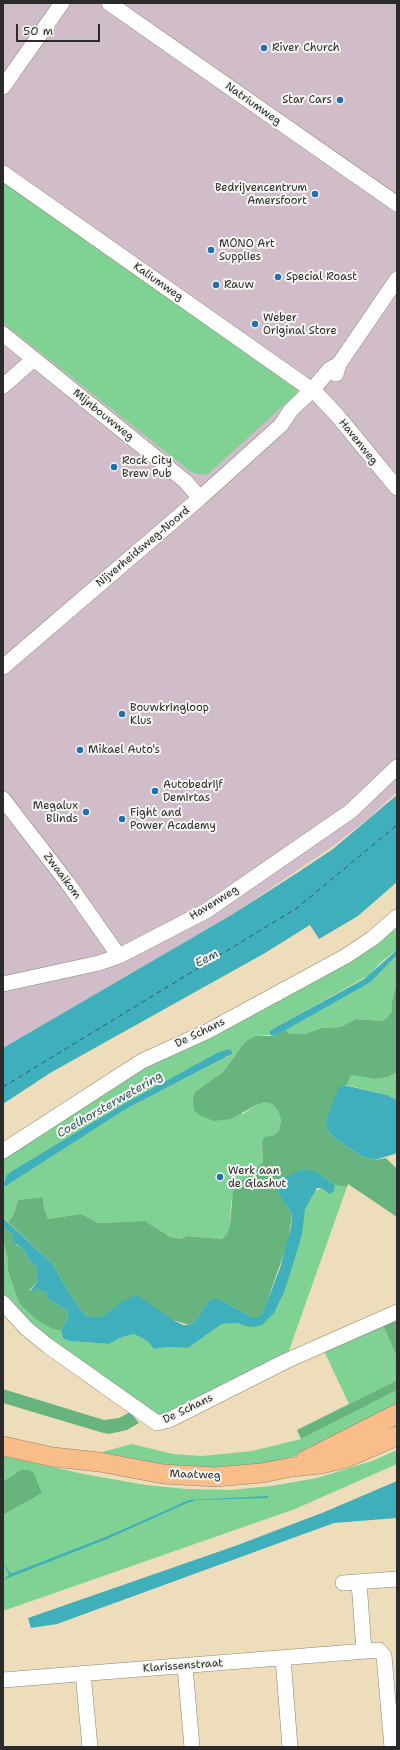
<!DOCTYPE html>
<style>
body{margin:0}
#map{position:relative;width:400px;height:1750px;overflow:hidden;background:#eeddba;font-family:"Shantell Sans",sans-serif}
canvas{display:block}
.frame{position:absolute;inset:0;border:4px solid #2b2b2b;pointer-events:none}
.scale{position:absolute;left:16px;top:24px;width:84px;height:18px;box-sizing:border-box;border:2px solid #2b2b2b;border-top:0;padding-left:5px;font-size:12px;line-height:14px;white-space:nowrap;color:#2b2b2b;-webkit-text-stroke:3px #f6f6f2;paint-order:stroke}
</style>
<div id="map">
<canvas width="400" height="1750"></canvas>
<div class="frame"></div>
<div class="scale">50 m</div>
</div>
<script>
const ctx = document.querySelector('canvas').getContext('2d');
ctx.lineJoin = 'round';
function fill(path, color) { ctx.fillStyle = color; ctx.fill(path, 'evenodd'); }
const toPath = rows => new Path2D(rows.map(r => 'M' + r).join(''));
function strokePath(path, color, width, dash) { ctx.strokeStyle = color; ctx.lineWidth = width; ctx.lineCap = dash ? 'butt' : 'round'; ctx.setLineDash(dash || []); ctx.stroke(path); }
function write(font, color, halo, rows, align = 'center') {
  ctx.font = font + ' "Shantell Sans",sans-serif'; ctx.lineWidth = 4; ctx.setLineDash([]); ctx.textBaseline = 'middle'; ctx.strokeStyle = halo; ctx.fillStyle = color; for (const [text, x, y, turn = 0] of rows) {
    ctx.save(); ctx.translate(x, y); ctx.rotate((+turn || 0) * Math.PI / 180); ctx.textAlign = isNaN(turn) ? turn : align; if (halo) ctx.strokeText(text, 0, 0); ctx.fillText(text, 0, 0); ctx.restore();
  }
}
fill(toPath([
 [3,3,397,3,397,792,369,818,336,844,233,914,3,1048]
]), '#d1bdc9');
fill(toPath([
 [3,178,298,389,295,395,208,474,201,475,191,472,3,323],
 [397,921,397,950,381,962,369,975,278,1026,270,1031,270,1035,256,1036,242,1046,223,1072,196,1091,243,1114,256,1105,265,1102,272,1104,278,1110,281,1120,279,1131,262,1143,263,1162,247,1177,237,1183,231,1202,230,1225,227,1234,220,1239,188,1236,180,1239,170,1237,145,1221,98,1223,81,1214,48,1219,44,1208,43,1197,18,1200,14,1214,8,1222,3,1218,3,1185,6,1186,126,1109,229,1056,231,1050,225,1050,4,1180,3,1182,3,1154,113,1083],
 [397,955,397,980,392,1002,392,1011,387,1018,382,1021,356,1019,341,1027,322,1028,304,1034,290,1034,285,1030,371,982],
 [397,1072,397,1100,387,1095,347,1085,351,1075,374,1079,388,1077],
 [335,1185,347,1187,287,1356,162,1417,49,1344,10,1306,3,1295,3,1240,7,1255,8,1271,19,1303,53,1329,61,1331,63,1338,69,1341,109,1344,122,1337,134,1334,147,1341,154,1349,169,1347,188,1348,222,1324,237,1323,245,1326,290,1269,295,1258,305,1209,314,1192,321,1188,325,1191,334,1191],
 [382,1323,397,1357,397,1380,349,1404,323,1349],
 [397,1390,397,1409,310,1452,261,1465,214,1470,129,1463,102,1452,132,1444,173,1454,202,1456,252,1451,301,1439],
 [397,1450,397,1464,295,1509,3,1611,3,1515,42,1493,34,1473,15,1473,3,1481,3,1456,84,1474,146,1485,186,1489,230,1490,271,1486,317,1478,372,1461]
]), '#7fd294');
fill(toPath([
 [397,980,397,1072,388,1077,374,1079,351,1075,347,1085,344,1085,328,1131,337,1140,361,1156,374,1160,386,1158,397,1169,397,1217,348,1184,347,1187,335,1185,315,1171,286,1205,292,1215,288,1242,264,1310,260,1316,254,1318,221,1300,209,1301,195,1321,189,1325,173,1320,113,1309,101,1317,91,1317,85,1315,71,1296,52,1263,8,1222,14,1214,18,1200,43,1197,44,1208,48,1219,81,1214,98,1223,145,1221,170,1237,180,1239,188,1236,221,1239,227,1234,230,1225,233,1190,237,1183,247,1177,263,1162,262,1143,264,1137,272,1136,279,1131,281,1120,278,1110,272,1104,265,1102,256,1105,231,1119,214,1121,201,1116,194,1110,193,1097,196,1091,223,1072,242,1046,248,1040,256,1036,275,1036,285,1030,290,1034,304,1034,322,1028,341,1027,356,1019,382,1021,387,1018,392,1011,392,1002],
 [3,1227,14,1236,16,1245,22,1248,30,1261,38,1268,36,1274,37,1282,29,1291,38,1289,46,1292,48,1299,66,1310,68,1314,67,1319,61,1331,53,1329,37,1320,19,1303,8,1271,7,1255,3,1240],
 [397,1316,397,1357,382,1323],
 [397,1380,397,1390,301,1439,297,1430],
 [3,1389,104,1420,119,1418,130,1412,139,1423,127,1430,109,1434,100,1432,3,1403],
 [21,1470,28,1470,34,1473,42,1493,3,1515,3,1481]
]), '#67b47e');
fill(toPath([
 [397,795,397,882,358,916,319,939,310,925,265,953,50,1073,3,1104,3,1048,233,914,297,873,333,849],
 [397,950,397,955,371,982,275,1036,270,1035,270,1031,278,1026,364,979],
 [229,1049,232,1051,232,1054,126,1109,6,1186,3,1185,7,1175,14,1170,122,1105,219,1052],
 [344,1085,387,1095,397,1100,397,1151,395,1154,374,1160,361,1156,337,1140,328,1131,326,1121,328,1114,339,1088],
 [302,1170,315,1171,335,1185,334,1191,330,1194,321,1188,317,1188,305,1209,302,1234,295,1258,284,1292,274,1313,262,1325,255,1327,245,1326,237,1323,222,1324,188,1348,169,1347,154,1349,147,1341,134,1334,122,1337,109,1344,69,1341,63,1338,61,1331,67,1319,68,1314,66,1310,48,1299,46,1292,38,1289,29,1293,37,1282,36,1274,38,1268,30,1261,22,1248,14,1243,14,1236,3,1227,3,1218,52,1263,71,1296,85,1315,91,1317,101,1317,125,1300,137,1295,173,1320,183,1325,189,1325,195,1321,209,1301,214,1299,221,1300,254,1318,260,1316,264,1310,280,1268,291,1227,292,1215,277,1190,279,1185,286,1177],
 [397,1481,397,1518,334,1523,57,1624,31,1628,28,1618,235,1546,322,1513],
 [268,1496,268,1498,197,1500,187,1503,107,1539,3,1580,9,1575,3,1562,10,1573,13,1573,108,1536,189,1500]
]), '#40afbc');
strokePath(toPath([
 [3,1087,297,908,397,825]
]), '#32595e', 1, [5, 4]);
const minor = toPath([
 [109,3,397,204],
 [3,87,62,3],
 [3,173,316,393,336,414,397,488],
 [3,334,185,481,200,498],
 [336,374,339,364,397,279],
 [3,386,34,359],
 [3,667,200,498,281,425,291,410,312,390,330,369,339,364],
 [3,799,67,882,119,956],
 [3,984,99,963,119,956,206,911,351,811,397,767],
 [3,1151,142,1061,208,1031,346,956,373,938,397,917],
 [3,1303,26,1328,48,1346,157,1423,169,1420,286,1361,397,1312],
 [359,1582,364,1651],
 [343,1583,397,1579],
 [283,1658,290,1747],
 [185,1666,192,1747],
 [83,1673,90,1747],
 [3,1680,379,1650,384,1656,392,1747]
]);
const major = toPath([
 [3,1446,53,1457,99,1462,163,1474,215,1477,262,1473,292,1467,321,1464,346,1458,397,1436],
 [306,1460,397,1414]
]);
strokePath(minor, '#8c8472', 16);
strokePath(major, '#8c8472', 20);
strokePath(minor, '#fff', 15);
strokePath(major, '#f8bd88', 19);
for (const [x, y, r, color] of [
 [264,48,4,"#1f6fb2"],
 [340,100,4,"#1f6fb2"],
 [315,194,4,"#1f6fb2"],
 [211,250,4,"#1f6fb2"],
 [278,277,4,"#1f6fb2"],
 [216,285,4,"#1f6fb2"],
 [255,324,4,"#1f6fb2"],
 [114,467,4,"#1f6fb2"],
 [122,714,4,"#1f6fb2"],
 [80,750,4,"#1f6fb2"],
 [155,791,4,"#1f6fb2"],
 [86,812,4,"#1f6fb2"],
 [122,819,4,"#1f6fb2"],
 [220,1177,4,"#1f6fb2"]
]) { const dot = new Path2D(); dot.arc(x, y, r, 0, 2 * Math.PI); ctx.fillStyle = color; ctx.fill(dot); strokePath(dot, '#f6f6f2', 1.5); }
write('11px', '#2b2b2b', '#f6f6f2', [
 ["River Church",272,48],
 ["Star Cars",332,100,"right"],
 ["Bedrijvencentrum",307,188,"right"],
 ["Amersfoort",307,201,"right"],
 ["MONO Art",219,244],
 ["Supplies",219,257],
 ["Special Roast",286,277],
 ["Rauw",224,285],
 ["Weber",263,318],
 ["Original Store",263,331],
 ["Rock City",122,461],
 ["Brew Pub",122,474],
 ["Bouwkringloop",130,708],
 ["Klus",130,721],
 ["Mikael Auto's",88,750],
 ["Autobedrijf",163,785],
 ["Demirtas",163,798],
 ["Megalux",78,806,"right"],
 ["Blinds",78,819,"right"],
 ["Fight and",130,813],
 ["Power Academy",130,826],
 ["Werk aan",228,1171],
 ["de Glashut",228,1184]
], 'left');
write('11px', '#2b2b2b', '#f6f6f2', [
 ["Natriumweg",253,104,35],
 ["Kaliumweg",158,282,35],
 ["Mijnbouwweg",103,415,39],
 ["Havenweg",358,442,51],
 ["Nijverheidsweg-Noord",143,547,-40],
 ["Zwaaikom",62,876,53],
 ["Havenweg",214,903,-32],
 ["De Schans",200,1033,-26],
 ["De Schans",188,1409,-26],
 ["Maatweg",195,1475,2],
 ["Klarissenstraat",183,1666,-4]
]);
write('italic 12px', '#32595e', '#f6f6f2', [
 ["Eem",207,959,-28],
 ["Coelhorsterwetering",110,1105,-30]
]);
</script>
